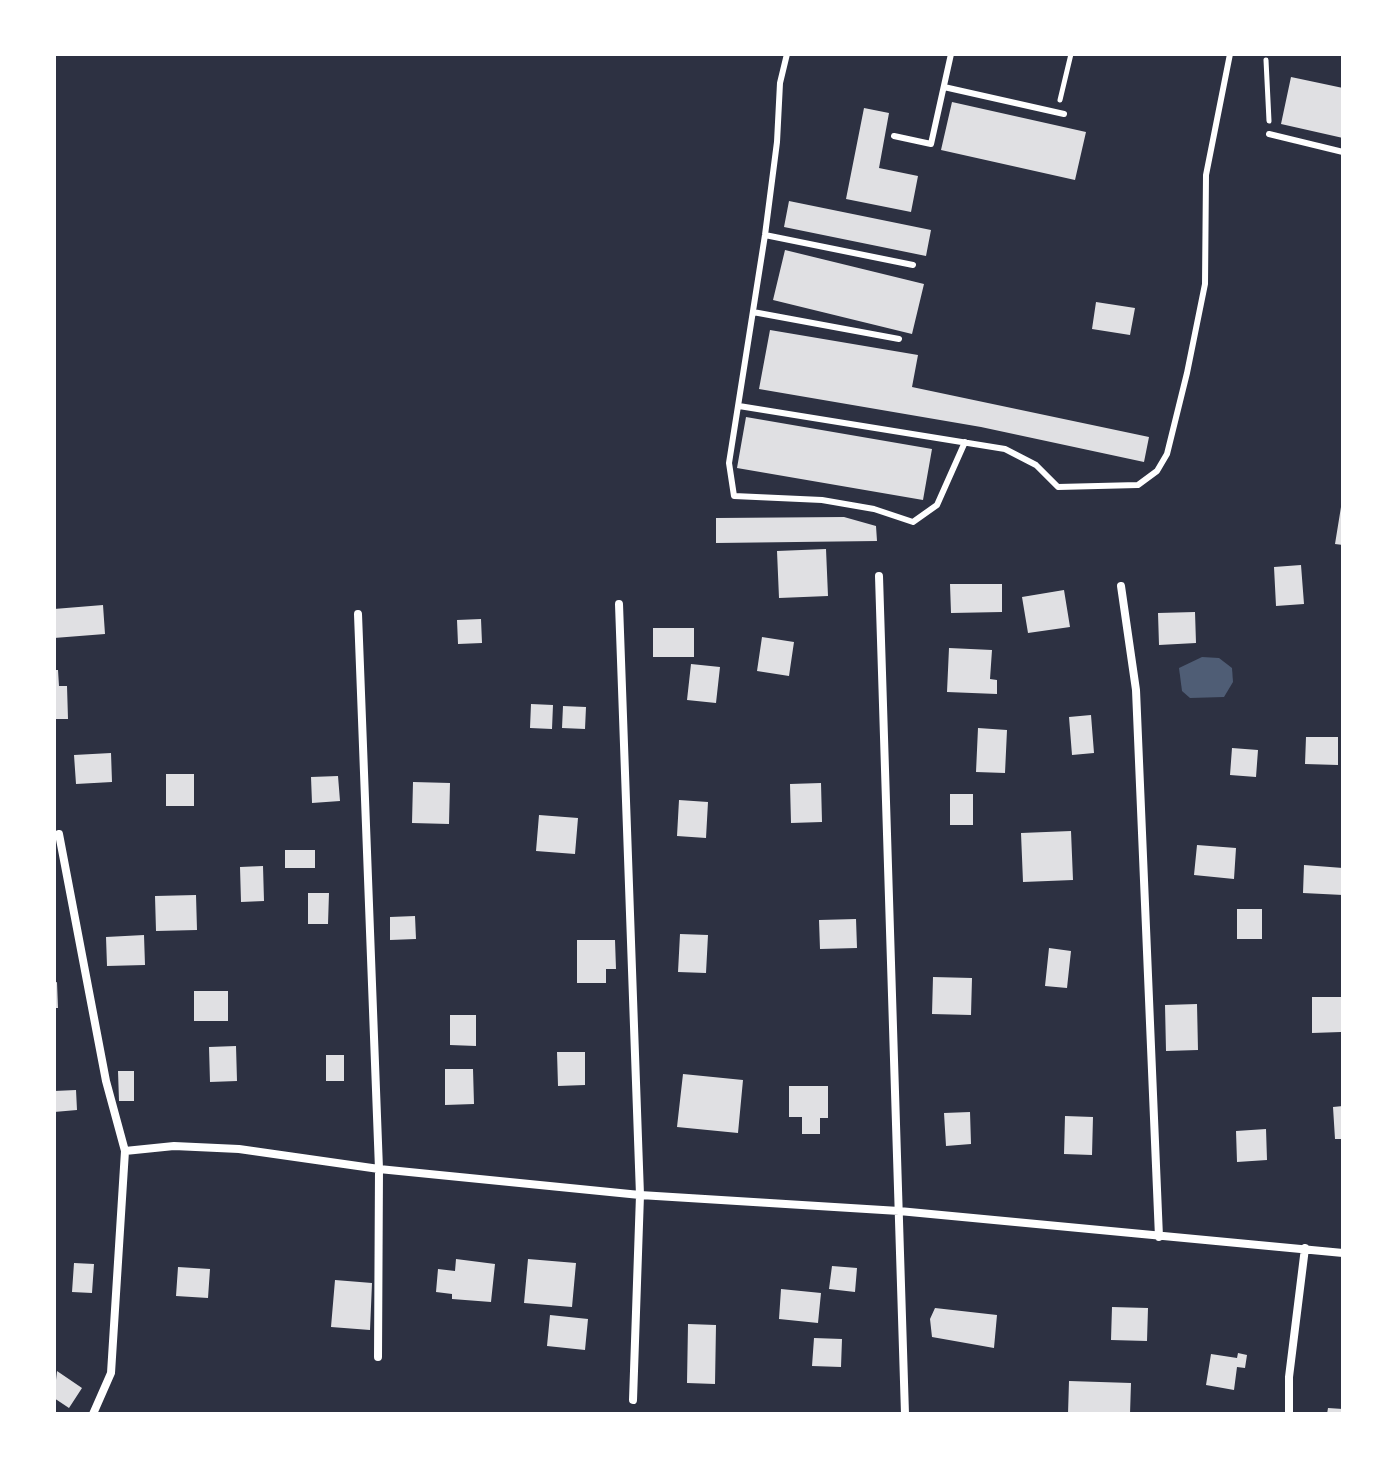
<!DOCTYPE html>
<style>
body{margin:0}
#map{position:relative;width:1397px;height:1468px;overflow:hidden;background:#2d3142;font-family:"Exo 2",sans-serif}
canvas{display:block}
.frame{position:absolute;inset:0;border:56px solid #fff;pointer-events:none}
</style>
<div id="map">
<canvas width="1397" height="1468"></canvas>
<div class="frame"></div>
</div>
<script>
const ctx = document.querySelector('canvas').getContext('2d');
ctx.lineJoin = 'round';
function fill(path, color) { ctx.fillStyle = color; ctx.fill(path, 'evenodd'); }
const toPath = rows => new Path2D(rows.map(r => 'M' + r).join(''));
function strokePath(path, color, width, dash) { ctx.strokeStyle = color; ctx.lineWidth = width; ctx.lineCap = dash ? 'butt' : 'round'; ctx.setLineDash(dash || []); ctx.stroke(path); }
fill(toPath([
 [1202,657,1219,658,1232,668,1233,682,1224,697,1190,698,1182,691,1179,668]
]), '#4f5d75');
fill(toPath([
 [1291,77,1343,88,1343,138,1281,124],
 [952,102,1086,132,1075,180,941,150],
 [864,108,889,113,879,168,918,176,911,212,846,199],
 [789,201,931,230,926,256,784,227],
 [785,250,924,284,912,334,773,300],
 [1096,302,1135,308,1130,335,1092,329],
 [770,330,918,355,912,387,1149,437,1144,462,981,427,759,389],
 [746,417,932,449,923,500,737,468],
 [1341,507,1343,508,1343,545,1335,544],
 [844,517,876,526,877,541,716,543,716,518],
 [826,549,828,596,779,598,777,551],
 [1301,565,1304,604,1276,606,1274,567],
 [950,584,1002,584,1002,612,951,613],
 [1064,590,1070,627,1028,633,1022,597],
 [103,605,105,634,54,638,54,609],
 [1195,612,1196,643,1159,645,1158,613],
 [481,619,482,643,458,644,457,620],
 [653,628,694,628,694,657,653,657],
 [762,637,794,642,789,676,757,671],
 [949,648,992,650,990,679,997,680,997,694,947,692],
 [691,664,720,667,716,703,687,700],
 [54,670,58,670,59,686,67,686,68,719,54,719],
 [531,704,553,705,552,729,530,728],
 [563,706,586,707,585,729,562,728],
 [1091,715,1094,753,1072,755,1069,717],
 [978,728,1007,730,1005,773,976,772],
 [1306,737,1338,737,1338,765,1305,764],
 [1232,748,1258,750,1256,777,1230,775],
 [111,753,112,782,76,784,74,755],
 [166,774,194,774,194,806,166,806],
 [338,776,340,801,312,803,311,777],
 [413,782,450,783,449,824,412,823],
 [821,783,822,822,791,823,790,784],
 [950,794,973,794,973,825,950,825],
 [679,800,708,802,706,838,677,836],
 [539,815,578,818,575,854,536,851],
 [1071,831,1073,880,1023,882,1021,833],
 [1197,845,1236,848,1234,879,1194,875],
 [285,850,315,850,315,868,285,868],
 [1304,865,1343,868,1343,895,1303,893],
 [263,866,264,901,241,902,240,867],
 [308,893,329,893,328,924,308,924],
 [196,895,197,930,156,931,155,896],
 [1237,909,1262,909,1262,939,1237,939],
 [415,916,416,939,390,940,390,917],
 [856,919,857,948,820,949,819,920],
 [680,934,708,935,706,973,678,972],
 [144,935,145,965,107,966,106,937],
 [577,940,615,940,616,969,606,969,606,983,577,983],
 [1049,948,1071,951,1067,988,1045,986],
 [933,977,972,978,971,1015,932,1014],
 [57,982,58,1008,54,1008,54,983],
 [194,991,228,991,228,1021,194,1021],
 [1312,997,1341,997,1341,1032,1312,1033],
 [1197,1004,1198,1050,1166,1051,1165,1005],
 [450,1015,476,1015,476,1046,450,1045],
 [236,1046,237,1081,210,1082,209,1047],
 [557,1052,585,1052,585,1085,558,1086],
 [326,1055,344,1055,344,1081,326,1081],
 [445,1069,473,1069,474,1104,445,1105],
 [118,1071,134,1071,134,1101,119,1101],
 [683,1074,743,1080,738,1133,677,1127],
 [789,1086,828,1086,828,1118,820,1118,820,1134,802,1134,802,1117,789,1117],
 [76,1090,77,1110,54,1112,54,1091],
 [1343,1106,1343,1139,1335,1139,1333,1107],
 [970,1112,971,1144,946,1146,944,1113],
 [1065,1116,1093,1117,1092,1155,1064,1154],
 [1266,1129,1267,1160,1237,1162,1236,1131],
 [456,1259,495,1264,491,1302,452,1299,452,1294,436,1292,438,1269,455,1271],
 [528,1259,576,1263,572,1307,524,1303],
 [74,1263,94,1264,92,1293,72,1292],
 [832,1266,857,1268,855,1292,829,1289],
 [178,1267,210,1269,208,1298,176,1296],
 [335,1280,372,1283,370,1330,331,1327],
 [781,1289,821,1293,818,1323,779,1319],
 [1112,1307,1148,1308,1147,1341,1111,1340],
 [935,1308,997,1315,994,1348,932,1337,930,1319],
 [550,1315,588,1319,585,1350,547,1346],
 [688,1324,716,1325,715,1384,687,1383],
 [814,1338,842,1339,841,1367,812,1366],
 [1238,1353,1247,1355,1245,1368,1237,1367,1234,1390,1206,1385,1211,1354,1237,1358],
 [57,1371,82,1388,69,1408,54,1398],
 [1069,1381,1131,1383,1130,1414,1068,1414],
 [1328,1408,1343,1409,1343,1414,1327,1414]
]), '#e0e0e3');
strokePath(toPath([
 [1266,60,1269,121],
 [1060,100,1071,54]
]), '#fff', 5);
strokePath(toPath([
 [787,54,780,83,777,142,765,235,729,463,734,496,822,500,874,509,913,522,937,505,965,442],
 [944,87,1064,114],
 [1269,134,1343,152],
 [894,136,931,144,951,54],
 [765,235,913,265],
 [753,312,899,339],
 [739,406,1005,449,1036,465,1058,487,1138,485,1157,471,1167,454,1187,373,1205,284,1206,175,1230,54]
]), '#fff', 6);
strokePath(toPath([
 [879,576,905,1414],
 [1121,586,1136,690,1159,1237],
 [619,604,640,1195,633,1400],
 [358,614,379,1169,378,1357],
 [59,834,106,1081,125,1151,111,1373,93,1414],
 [125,1151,174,1146,239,1149,379,1169,640,1195,899,1211,1343,1253],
 [1289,1414,1289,1377,1305,1248]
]), '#fff', 8);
</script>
